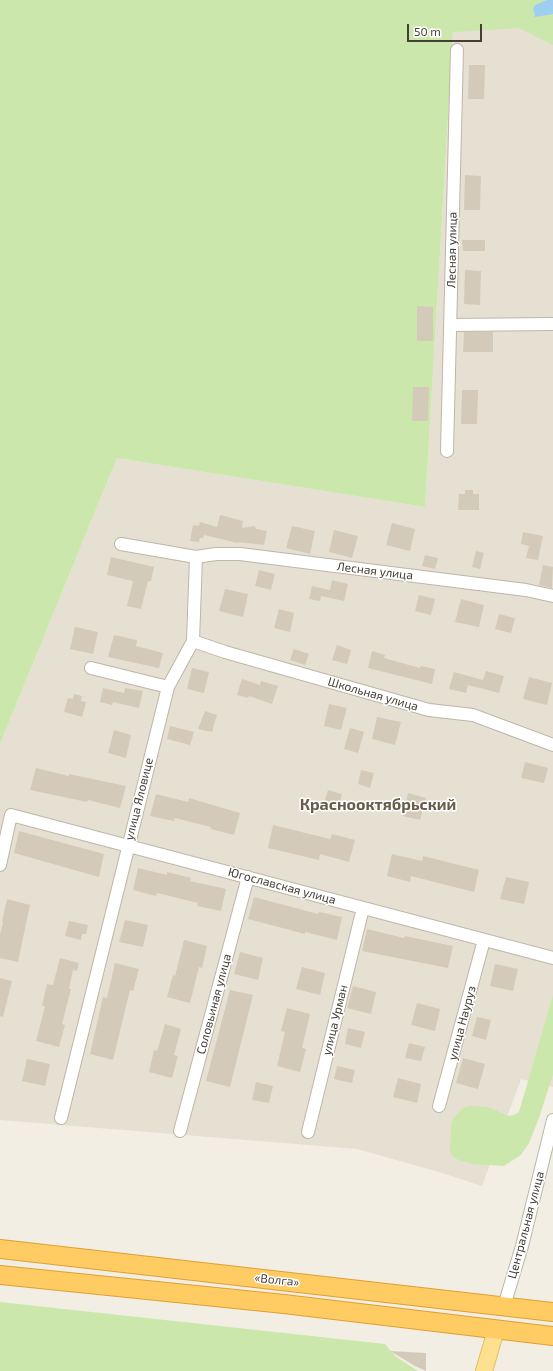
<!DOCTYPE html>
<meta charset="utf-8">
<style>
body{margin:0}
#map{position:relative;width:553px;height:1371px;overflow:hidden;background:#f2eee4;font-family:"Exo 2",sans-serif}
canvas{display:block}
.scale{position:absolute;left:407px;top:24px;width:75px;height:18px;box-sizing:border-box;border:2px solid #443e34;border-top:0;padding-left:5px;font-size:12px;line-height:14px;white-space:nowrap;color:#443e34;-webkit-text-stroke:3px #fff;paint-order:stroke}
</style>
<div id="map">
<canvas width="553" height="1371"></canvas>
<div class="scale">50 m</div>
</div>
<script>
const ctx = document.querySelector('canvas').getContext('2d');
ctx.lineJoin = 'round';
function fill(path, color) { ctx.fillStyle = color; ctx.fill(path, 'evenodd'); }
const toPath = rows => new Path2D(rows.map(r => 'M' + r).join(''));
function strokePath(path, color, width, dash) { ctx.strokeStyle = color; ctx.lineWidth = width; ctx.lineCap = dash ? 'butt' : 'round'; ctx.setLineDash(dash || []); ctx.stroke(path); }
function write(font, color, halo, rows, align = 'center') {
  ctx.font = font + ' "Exo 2",sans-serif'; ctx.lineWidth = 3; ctx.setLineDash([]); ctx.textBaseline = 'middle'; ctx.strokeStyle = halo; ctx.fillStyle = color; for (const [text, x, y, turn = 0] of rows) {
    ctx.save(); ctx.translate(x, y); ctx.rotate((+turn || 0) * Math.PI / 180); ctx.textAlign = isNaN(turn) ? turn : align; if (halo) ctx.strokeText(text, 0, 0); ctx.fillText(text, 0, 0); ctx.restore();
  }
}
fill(toPath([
 [553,9,553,1087,521,1079,482,1186,439,1172,357,1149,0,1120,0,744,117,458,425,507,453,32]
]), '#e6e0d2');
fill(toPath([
 [0,0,553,0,553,45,519,28,453,32,425,507,117,458,0,744],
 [553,995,553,1074,539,1118,529,1143,521,1155,504,1166,472,1164,459,1160,453,1157,450,1150,451,1125,454,1118,463,1108,469,1106,489,1107,508,1116,514,1115,519,1112],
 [0,1302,385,1344,395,1356,418,1371,0,1371]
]), '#cce7ac');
fill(toPath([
 [553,0,553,14,535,17,533,8,535,5,547,0]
]), '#9fcff0');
fill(toPath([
 [469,65,485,65,484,99,468,99],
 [465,175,481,176,480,210,464,210],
 [462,240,485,240,485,251,463,251],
 [465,270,481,271,480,305,464,304],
 [417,306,433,307,433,341,417,341],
 [464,332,493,332,493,352,463,352],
 [413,387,429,387,428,421,412,421],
 [462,390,478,390,477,424,461,424],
 [465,490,473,490,473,494,479,494,479,510,458,510,459,494,465,494],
 [220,515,243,521,242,528,255,526,256,529,267,531,264,545,238,542,238,543,204,535,203,538,200,538,199,542,190,541,193,525,199,526,200,522,217,527],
 [392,523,415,529,410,551,386,545],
 [292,526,315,531,310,554,286,548],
 [334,530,358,536,352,558,329,552],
 [523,532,543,536,538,560,526,558,529,546,521,544],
 [476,551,484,553,480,569,472,567],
 [425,555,438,558,435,569,422,566],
 [111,557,154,567,151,581,148,581,141,609,127,606,133,581,107,575],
 [543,565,553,567,552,588,539,585],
 [259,570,275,574,271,590,255,586],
 [332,580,348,584,344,601,321,596,320,601,309,599,312,586,330,590],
 [225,589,248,594,243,617,219,611],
 [419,595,435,599,431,615,415,611],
 [461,599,484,605,479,627,455,622],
 [279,609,294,613,290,632,274,628],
 [499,614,515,618,511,633,495,629],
 [75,627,98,632,93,654,70,649],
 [114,635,137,640,136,646,163,653,159,668,108,657],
 [337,645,351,650,347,664,332,660],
 [294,649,309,654,305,665,290,660],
 [372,651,385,655,384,658,420,668,421,666,435,669,432,684,368,668],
 [192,668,209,672,204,693,187,689],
 [486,671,504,676,499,693,468,685,466,693,449,689,454,672,483,680],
 [529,677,552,683,547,705,523,699],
 [242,679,260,685,261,681,278,686,272,704,249,696,248,698,237,695],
 [103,688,124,693,125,688,143,691,139,708,113,702,112,705,100,702],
 [74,694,82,696,81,701,86,702,82,717,64,712,68,698,73,699],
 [329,704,347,708,341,730,324,726],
 [205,711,217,715,212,732,198,729],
 [377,717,401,722,395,745,372,739],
 [170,726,194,732,190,745,167,739],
 [350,728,364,732,358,753,344,749],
 [114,730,131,735,126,758,108,753],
 [525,762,548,768,544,783,521,778],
 [36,768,69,776,69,774,126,786,120,808,88,800,87,802,30,790],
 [361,770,374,773,370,788,358,784],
 [328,790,342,794,338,811,323,807],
 [408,793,426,798,420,820,403,816],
 [156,794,188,802,189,798,240,813,234,835,211,829,211,827,175,818,174,821,150,816],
 [273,825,330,839,332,834,355,840,349,862,320,854,319,860,268,848],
 [19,831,104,854,99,877,14,853],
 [392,854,422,861,423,856,479,870,474,892,411,876,410,882,387,876],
 [138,868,167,875,167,872,191,878,190,881,226,889,221,911,197,906,198,903,157,893,156,896,133,890],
 [506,877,529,882,524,904,500,899],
 [254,897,318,914,319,912,342,917,337,940,305,932,305,934,248,919],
 [7,899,30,905,18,962,0,958,0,935,3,922,2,922],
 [125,920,148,925,143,947,119,942],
 [69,921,88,925,86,934,82,934,81,940,65,936],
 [367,929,404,938,405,936,453,946,448,968,362,951],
 [184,940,207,946,202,968,199,967,190,1003,167,997,173,975,175,976],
 [240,952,263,958,258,980,234,974],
 [60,958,79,963,77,971,73,970,69,989,71,989,62,1024,65,1025,59,1047,36,1041,45,1006,42,1006,47,984,53,985],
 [115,963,139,969,133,991,130,990,113,1060,90,1054,103,997,107,998],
 [495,964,518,969,513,991,490,986],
 [302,967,325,973,320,995,296,989],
 [0,978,12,981,3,1017,0,1016],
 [353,986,376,992,371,1014,347,1008],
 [230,990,253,995,230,1087,206,1081],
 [417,1003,440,1009,435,1031,411,1025],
 [287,1008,310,1014,302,1048,306,1049,300,1072,277,1066,285,1032,281,1031],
 [477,1017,491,1020,486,1040,472,1036],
 [165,1024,181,1029,174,1055,178,1056,172,1078,149,1072,154,1050,157,1051],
 [348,1028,365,1032,361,1048,345,1044],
 [409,1043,425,1047,421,1061,405,1058],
 [463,1058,485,1064,478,1089,456,1083],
 [27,1059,50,1064,45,1086,22,1081],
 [337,1066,355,1070,352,1083,334,1079],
 [398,1078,421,1084,417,1103,393,1097],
 [256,1082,273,1086,269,1103,252,1100],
 [390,1351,426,1353,426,1371,415,1366]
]), '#d4cab9');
const minor = toPath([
 [450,325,553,324],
 [447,451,457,50],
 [121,544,196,557,216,554,240,554,526,590,553,596],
 [193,641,225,652,429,710,473,715,553,745],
 [91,668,168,687],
 [0,865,11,815,553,958],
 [439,1106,484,940],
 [61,1118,168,687,193,641,196,557],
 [180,1131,248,877],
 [308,1132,363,908],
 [504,1306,522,1246,553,1120]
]);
const major = toPath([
 [484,1371,496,1330]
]);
const highway = toPath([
 [0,1249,553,1312],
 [0,1275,284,1304,553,1336]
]);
strokePath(minor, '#beb6a7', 14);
strokePath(major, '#e4bd60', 18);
strokePath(highway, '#dea032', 20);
strokePath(minor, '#fff', 12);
strokePath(major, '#ffe090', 16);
strokePath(highway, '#ffcb63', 18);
write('12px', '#443e34', '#fff', [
 ["Лесная улица",452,250,-89],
 ["Лесная улица",375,571,7],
 ["Школьная улица",373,694,16],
 ["улица Яловице",139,799,-76],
 ["Югославская улица",282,886,15],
 ["Соловьиная улица",214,1004,-75],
 ["улица Урман",335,1020,-76],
 ["улица Науруз",462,1023,-75],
 ["Центральная улица",526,1225,-75],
 ["«Волга»",277,1280,6]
]);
write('bold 16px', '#675c4b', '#fff', [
 ["Краснооктябрьский",378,805]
]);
</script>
